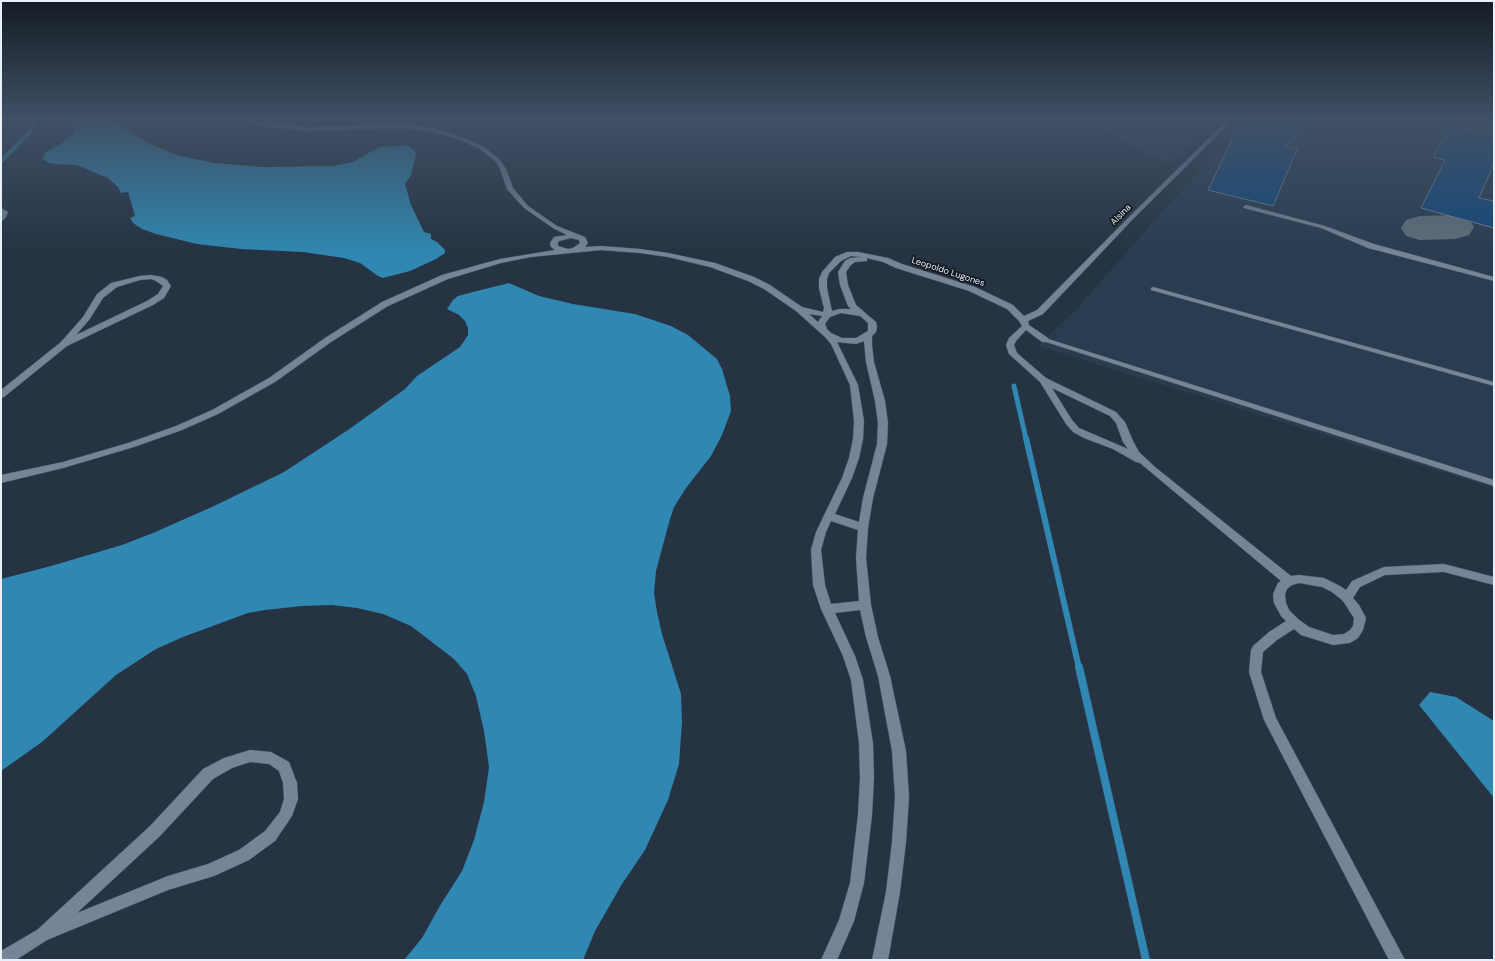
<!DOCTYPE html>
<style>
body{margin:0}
#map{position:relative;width:1495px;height:961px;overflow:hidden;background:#253342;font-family:"DM Sans",sans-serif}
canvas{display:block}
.frame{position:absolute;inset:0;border:2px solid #e8f0fa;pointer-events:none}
</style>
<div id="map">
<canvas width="1495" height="961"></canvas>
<div class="frame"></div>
</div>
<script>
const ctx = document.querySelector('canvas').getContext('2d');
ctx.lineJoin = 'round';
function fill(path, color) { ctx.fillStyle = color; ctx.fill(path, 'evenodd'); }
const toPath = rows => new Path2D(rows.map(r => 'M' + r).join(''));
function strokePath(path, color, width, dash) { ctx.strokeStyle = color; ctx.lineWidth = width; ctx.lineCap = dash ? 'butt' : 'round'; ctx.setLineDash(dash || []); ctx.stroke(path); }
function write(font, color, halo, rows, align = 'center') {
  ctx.font = font + ' "DM Sans",sans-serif'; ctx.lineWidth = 3.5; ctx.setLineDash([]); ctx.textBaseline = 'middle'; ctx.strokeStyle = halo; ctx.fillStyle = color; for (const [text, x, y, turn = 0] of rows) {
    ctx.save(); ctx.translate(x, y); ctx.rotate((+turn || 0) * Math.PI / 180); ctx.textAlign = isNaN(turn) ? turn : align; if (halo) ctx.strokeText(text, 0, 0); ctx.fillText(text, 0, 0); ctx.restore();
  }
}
fill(toPath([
 [1080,120,1213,120,1170,164],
 [1251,120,1494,120,1494,488,1038,346,1077,308,1197,173]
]), '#293c50');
fill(toPath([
 [73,120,115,120,127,130,150,144,176,155,214,163,262,167,333,166,353,162,379,147,407,145,414,150,416,154,411,175,405,184,411,205,424,232,431,234,431,239,437,242,445,250,445,253,436,259,410,271,383,278,378,276,360,263,344,258,303,252,241,249,197,244,156,234,142,229,133,223,130,218,135,216,128,192,121,193,118,187,108,178,77,165,55,164,49,163,42,159,46,152,62,143,74,132],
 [509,283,539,296,573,304,635,314,671,326,688,335,717,359,722,369,730,396,731,411,722,435,711,456,686,488,674,507,670,519,656,571,654,593,657,612,662,634,681,694,682,722,679,764,668,800,645,850,622,884,595,931,583,960,404,960,422,938,441,904,462,871,474,840,484,802,489,767,484,731,476,696,467,674,454,659,411,626,383,614,357,608,332,605,302,606,265,610,248,613,183,637,156,649,116,675,42,742,1,771,1,579,51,566,122,545,153,533,214,506,284,472,348,430,405,389,417,376,460,347,468,335,468,328,465,321,459,315,447,309,453,300,458,296,477,291],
 [1430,692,1456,697,1494,721,1494,798,1419,705]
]), '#3087b1');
strokePath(toPath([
 [1,161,29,133,35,120]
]), '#3087b1', 4);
strokePath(toPath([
 [1014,386,1026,439]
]), '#3087b1', 5);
strokePath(toPath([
 [1026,438,1079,668]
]), '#3087b1', 6);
strokePath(toPath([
 [1079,667,1146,960]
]), '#3087b1', 8);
fill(toPath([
 [1455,215,1469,219,1474,227,1469,235,1455,239,1420,240,1406,236,1401,228,1406,220,1420,216,1455,215]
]), '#616e7b');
const building = toPath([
 [1248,120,1309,120,1286,146,1297,149,1273,206,1208,190,1236,132,1248,120],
 [1452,125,1494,135,1494,164,1479,198,1494,201,1494,228,1421,208,1445,160,1433,157,1452,125]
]);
fill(building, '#12487b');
strokePath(building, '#708092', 1);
const lane = toPath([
 [1153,287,1494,382,1494,386,1151,290,1151,288,1153,287],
 [1045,338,1494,480,1494,486,1043,341,1042,340,1045,338]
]);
const street = toPath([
 [242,120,309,127,403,124,433,128,462,137,484,147,500,160,506,169,513,188,528,206,557,226,585,237,588,243,585,247,601,246,640,249,668,253,715,263,754,277,770,285,802,307,823,312,824,308,819,288,819,279,822,272,835,257,847,252,858,252,888,258,902,264,975,287,1013,305,1024,316,1037,310,1131,215,1227,120,1233,120,1135,217,1043,314,1028,321,1029,325,1048,338,1049,340,1048,342,1042,342,1026,330,1016,341,1014,345,1017,353,1046,378,1116,412,1125,422,1133,441,1139,452,1155,467,1291,576,1299,575,1324,578,1340,586,1346,590,1352,581,1384,567,1444,564,1494,577,1494,585,1444,572,1385,575,1360,587,1353,598,1359,605,1366,618,1363,630,1358,638,1350,643,1333,645,1301,635,1294,629,1277,640,1263,652,1261,672,1276,718,1405,960,1389,960,1264,720,1249,672,1251,650,1253,646,1269,632,1286,621,1281,616,1274,603,1273,594,1278,583,1281,581,1140,463,1136,462,1113,449,1084,438,1073,432,1066,424,1040,382,1009,354,1006,345,1009,338,1022,326,1019,321,1007,309,969,291,896,268,883,262,867,258,867,261,855,262,851,265,846,272,848,285,856,305,876,322,877,327,876,332,872,336,872,345,874,362,885,401,888,423,887,444,873,498,868,528,866,558,871,605,878,637,890,676,906,751,909,797,906,842,900,892,888,960,872,960,886,892,892,842,895,797,892,751,878,676,866,637,860,610,835,613,855,656,863,680,873,743,874,778,872,815,864,883,854,921,837,960,821,960,839,920,850,883,858,815,860,778,859,743,851,680,843,656,821,609,813,585,811,550,816,532,842,478,849,458,853,439,854,421,850,385,831,344,825,337,796,311,764,289,748,281,710,267,668,257,640,253,601,250,531,257,501,263,448,279,388,306,331,342,275,382,218,414,182,430,134,447,63,468,1,483,1,475,63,462,128,443,176,426,212,410,269,378,325,338,382,302,442,275,500,259,555,250,551,247,550,243,554,237,567,235,553,228,524,208,507,189,500,169,496,162,480,149,458,139,432,132,403,128,309,131,265,127,242,120],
 [571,238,579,240,580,243,573,248,568,249,558,246,558,243,559,241,571,238],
 [851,256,862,257,850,258,845,261,838,272,840,285,848,306,851,309,840,309,832,311,827,288,827,279,829,273,841,261,851,256],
 [841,313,860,316,868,323,868,331,856,338,842,338,831,333,827,329,825,324,830,317,841,313],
 [809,314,822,316,818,322,809,314],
 [864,341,866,362,875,401,878,423,877,444,863,498,859,522,835,514,852,478,859,458,863,439,864,421,858,385,837,342,856,344,864,341],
 [1052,388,1110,416,1116,423,1123,442,1128,449,1079,428,1072,420,1052,388],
 [831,521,858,530,856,558,859,601,831,604,825,585,821,550,826,532,831,521],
 [1299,583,1322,587,1332,592,1343,601,1354,618,1353,626,1350,630,1344,634,1333,635,1309,627,1298,619,1289,610,1286,603,1285,594,1287,589,1292,585,1299,583],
 [1246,205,1325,226,1374,244,1494,277,1494,281,1368,248,1321,228,1244,208,1243,207,1246,205],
 [1,208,8,212,6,217,1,222,1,208],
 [151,275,162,277,167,280,171,286,164,298,153,305,67,346,4,397,1,398,1,390,61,342,83,317,97,294,111,283,140,276,151,275],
 [151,279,156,281,163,286,158,294,147,301,76,335,89,320,103,298,117,287,140,280,151,279],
 [250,750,271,752,289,762,297,783,298,799,292,816,275,841,249,860,214,876,168,890,47,940,16,960,1,960,1,951,37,930,150,826,203,769,224,758,250,750],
 [250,762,269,764,279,771,283,783,284,799,280,812,265,831,239,850,208,864,168,876,77,913,160,836,213,779,232,768,250,762]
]);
strokePath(lane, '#47525f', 1);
strokePath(street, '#47525f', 1);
strokePath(toPath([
 [1,126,5,120]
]), '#909ba7', 1.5, [2, 2]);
fill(lane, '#758496');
fill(street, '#758496');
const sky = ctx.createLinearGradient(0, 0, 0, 255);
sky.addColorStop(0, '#141c24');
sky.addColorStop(0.47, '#405065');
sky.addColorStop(1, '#40506500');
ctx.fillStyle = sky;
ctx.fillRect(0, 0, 1495, 255);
write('9px', '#e8f0fa', '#141a21', [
 ["Alsina",1121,215,-46],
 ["Leopoldo Lugones",948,272,18]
]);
</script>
